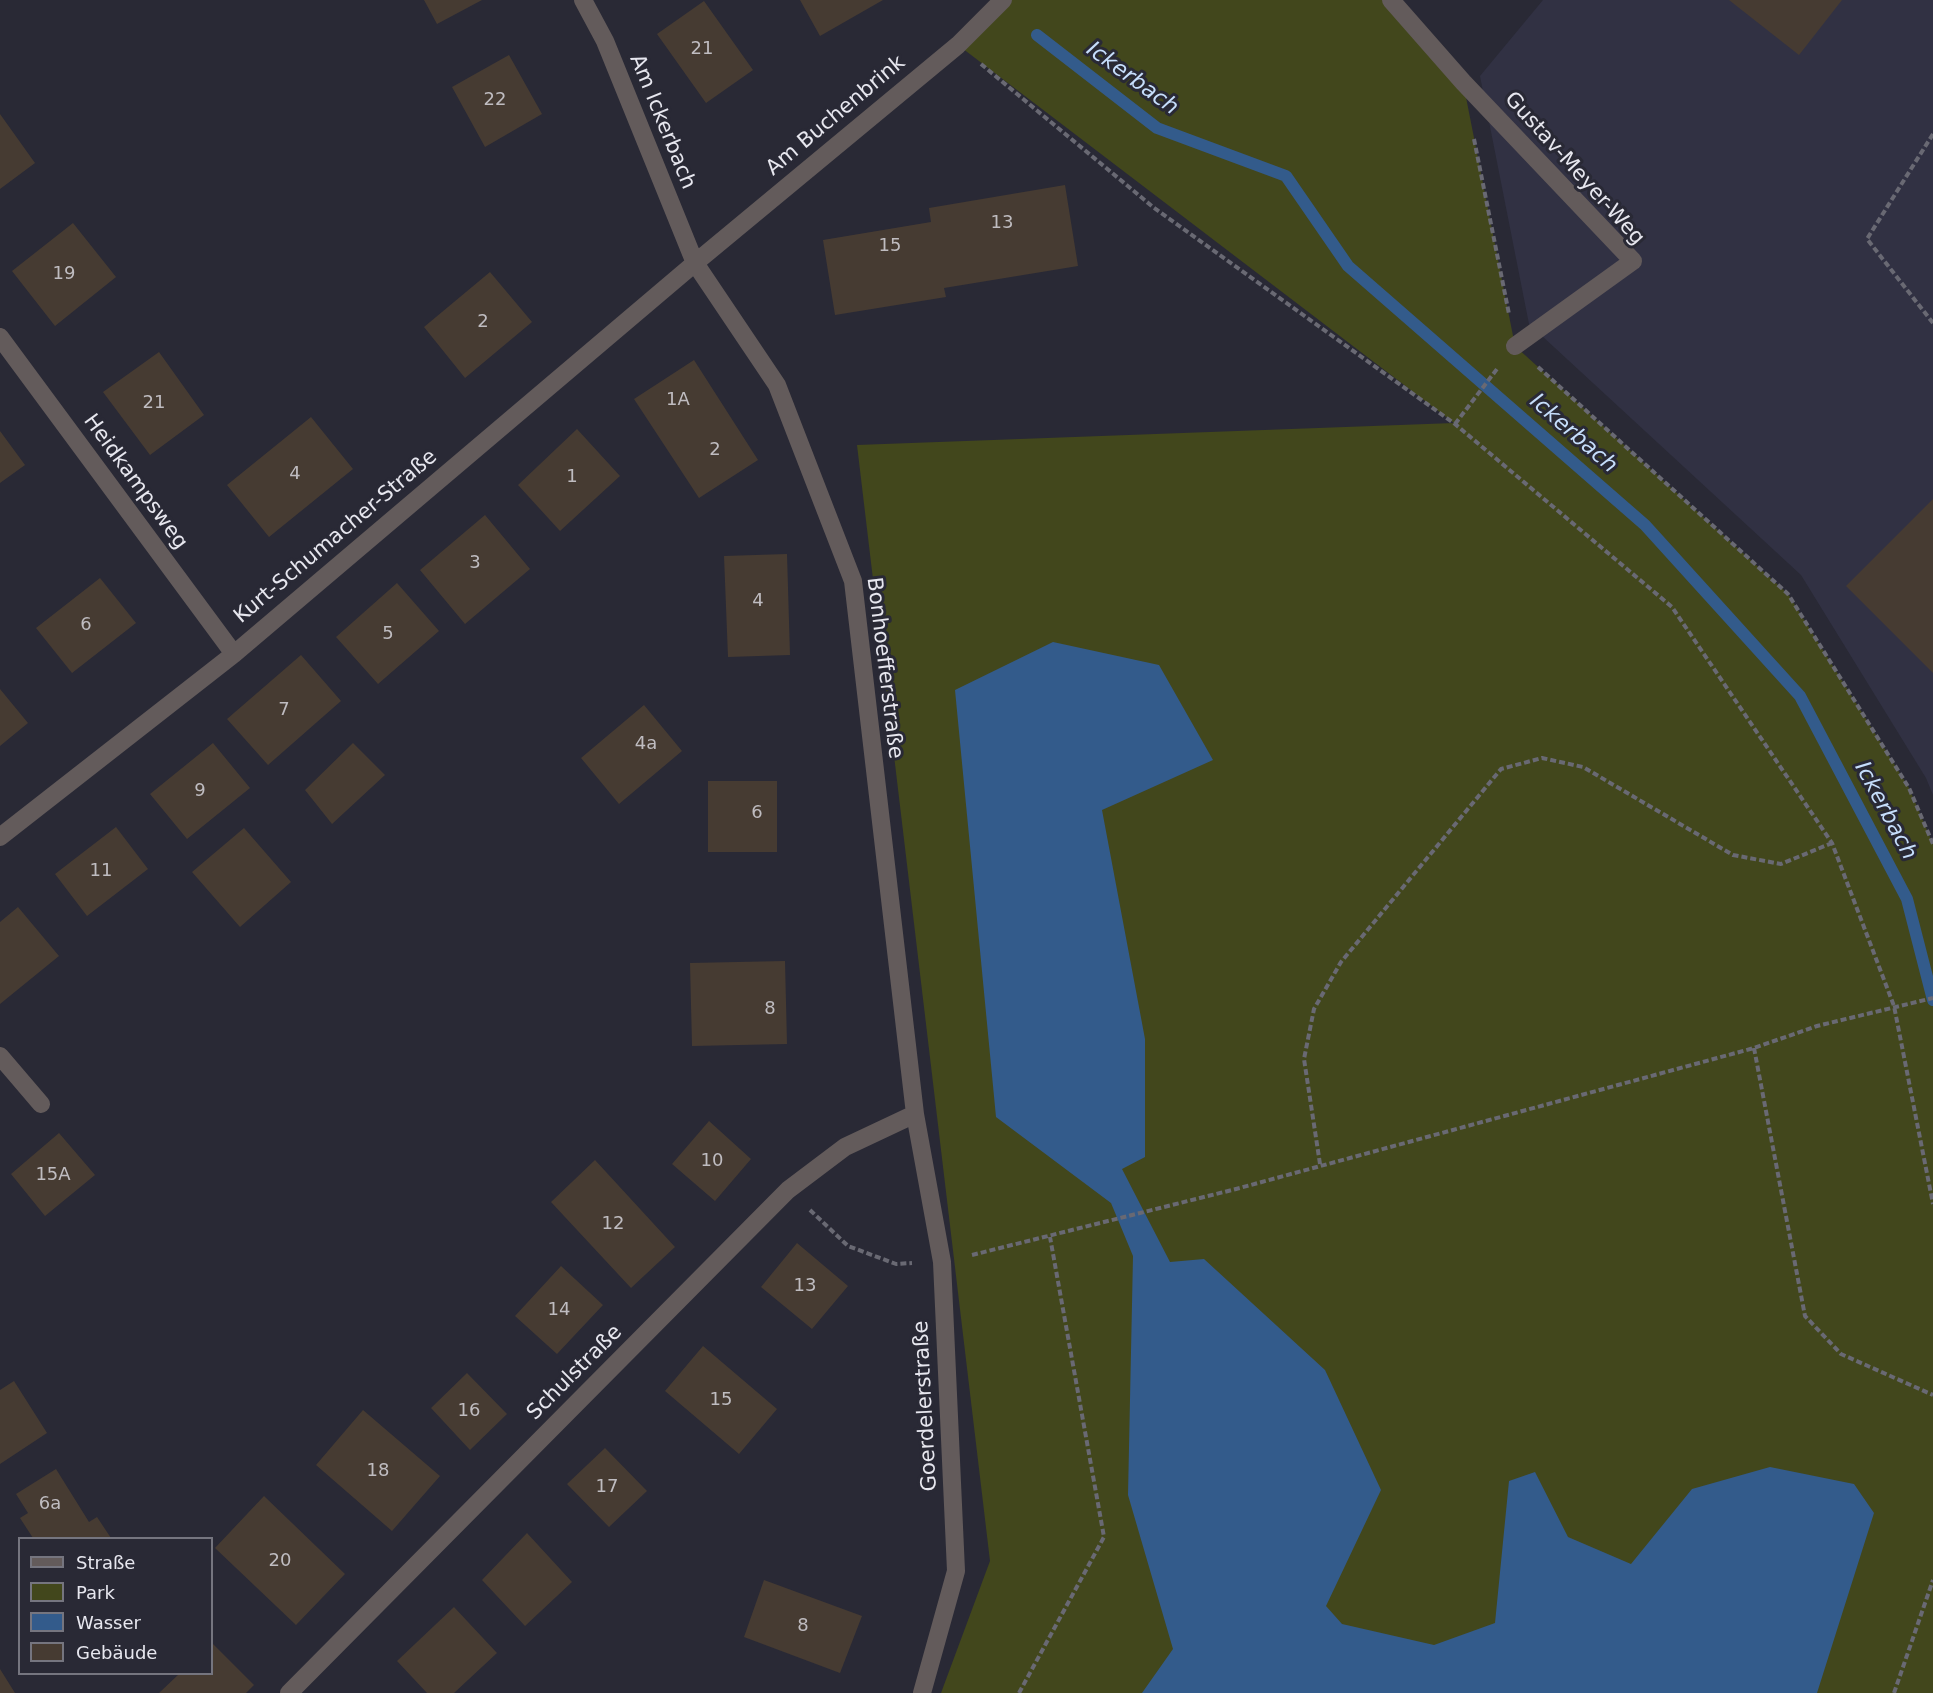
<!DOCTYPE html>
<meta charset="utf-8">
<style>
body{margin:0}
#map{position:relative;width:1933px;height:1693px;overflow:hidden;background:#292935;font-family:"DejaVu Sans",sans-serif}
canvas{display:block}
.legend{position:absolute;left:18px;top:1537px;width:195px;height:138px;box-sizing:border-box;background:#292935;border:2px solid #75757f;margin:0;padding:8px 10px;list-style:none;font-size:18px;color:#e7e7ef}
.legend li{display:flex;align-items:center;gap:12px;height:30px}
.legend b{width:30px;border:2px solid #75757f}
</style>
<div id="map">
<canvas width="1933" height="1693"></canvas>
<ul class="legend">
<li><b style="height:8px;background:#635b5b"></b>Straße</li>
<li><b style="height:16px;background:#42471c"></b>Park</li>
<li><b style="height:16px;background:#335b8b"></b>Wasser</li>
<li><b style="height:16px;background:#463b32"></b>Gebäude</li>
</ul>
</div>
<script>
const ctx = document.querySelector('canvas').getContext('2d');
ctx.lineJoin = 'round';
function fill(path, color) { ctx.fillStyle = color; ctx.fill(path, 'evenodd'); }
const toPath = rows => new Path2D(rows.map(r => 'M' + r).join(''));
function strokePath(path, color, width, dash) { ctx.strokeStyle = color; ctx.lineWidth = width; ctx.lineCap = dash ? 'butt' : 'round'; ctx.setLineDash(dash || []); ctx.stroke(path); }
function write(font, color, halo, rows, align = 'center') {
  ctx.font = font + ' "DejaVu Sans",sans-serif'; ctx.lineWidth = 6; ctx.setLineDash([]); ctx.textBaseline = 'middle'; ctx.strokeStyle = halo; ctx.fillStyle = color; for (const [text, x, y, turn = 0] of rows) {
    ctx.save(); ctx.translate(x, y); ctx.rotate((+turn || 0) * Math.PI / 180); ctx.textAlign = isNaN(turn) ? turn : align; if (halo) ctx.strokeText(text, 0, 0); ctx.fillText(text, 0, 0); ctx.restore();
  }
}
fill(toPath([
 [1543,0,1933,0,1933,795,1926,778,1801,575,1529,324,1480,76]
]), '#313143');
fill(toPath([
 [1003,0,1391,0,1463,82,1515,346,1788,594,1909,788,1933,844,1933,1693,941,1693,990,1561,857,445,1454,423,958,45]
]), '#42471c');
fill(toPath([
 [1053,642,1159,665,1213,760,1102,810,1145,1039,1145,1157,1122,1169,1170,1262,1204,1259,1325,1370,1381,1490,1326,1606,1342,1624,1434,1645,1495,1623,1509,1481,1535,1472,1568,1537,1631,1564,1692,1489,1770,1467,1854,1484,1874,1513,1817,1693,1142,1693,1173,1649,1128,1495,1133,1256,1111,1203,996,1117,955,690]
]), '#335b8b');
strokePath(toPath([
 [1037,35,1157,128,1286,176,1348,266,1645,525,1800,696,1907,899,1933,1000]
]), '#335b8b', 12);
fill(toPath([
 [424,0,482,0,437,24],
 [800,0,883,0,820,36],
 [1729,0,1842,0,1799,55],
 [704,1,753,70,706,103,657,34],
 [509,55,542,114,485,147,452,87],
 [0,114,35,163,0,189],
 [1065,185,1078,266,944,288,946,297,835,315,823,240,931,222,929,208],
 [73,223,116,277,55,326,12,271],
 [490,272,532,322,465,378,424,327],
 [159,352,204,415,150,455,103,392],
 [694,360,758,460,699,498,634,399],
 [311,417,353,469,269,537,227,485],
 [577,429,620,476,560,531,518,485],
 [0,431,25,465,0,483],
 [1933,499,1933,673,1846,586],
 [485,515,530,569,465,624,420,570],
 [787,554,790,655,728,657,724,556],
 [100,578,136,623,72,673,36,628],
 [397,583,439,631,378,684,336,637],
 [301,655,341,701,268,765,227,719],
 [0,689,28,723,0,746],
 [644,705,682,751,619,804,581,758],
 [213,743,250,788,187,839,150,794],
 [353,743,385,775,332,824,305,790],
 [708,781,777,781,777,852,708,852],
 [116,827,148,869,87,916,55,874],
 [244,828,291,882,240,927,192,872],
 [18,907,59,956,0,1004,0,922],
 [785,961,787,1044,692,1046,690,963],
 [709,1121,751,1159,715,1201,672,1164],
 [59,1133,95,1175,45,1216,11,1174],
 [595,1160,675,1247,631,1288,551,1202],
 [797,1243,848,1286,812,1329,761,1287],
 [561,1266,603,1305,557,1354,515,1316],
 [703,1346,777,1409,739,1454,665,1391],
 [467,1373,507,1414,470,1450,431,1408],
 [14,1381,47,1433,0,1464,0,1390],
 [363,1410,440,1476,392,1531,316,1465],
 [605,1448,647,1491,609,1527,567,1484],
 [56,1469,89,1522,97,1517,111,1538,33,1538,20,1518,28,1513,16,1494],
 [264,1496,345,1574,296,1625,215,1548],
 [527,1533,572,1582,525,1626,482,1580],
 [764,1580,862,1616,840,1673,744,1637],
 [454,1607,497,1653,454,1693,427,1693,397,1661],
 [212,1643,254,1685,246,1693,159,1693,179,1674,212,1674],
 [0,1669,15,1693,0,1693]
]), '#463b32');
strokePath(toPath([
 [981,64,1153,207,1455,424,1672,607,1832,843,1894,1006,1933,1204],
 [1933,134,1867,239,1933,323],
 [1474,139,1509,314],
 [1538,367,1788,594,1909,788,1933,844],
 [1455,424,1497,369],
 [1754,1048,1805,1316,1841,1354,1933,1395],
 [1320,1164,1304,1059,1314,1009,1341,962,1501,769,1542,758,1583,767,1733,855,1781,864,1832,843],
 [810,1210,848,1246,896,1264,912,1263],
 [972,1255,1236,1189,1754,1048,1817,1026,1933,998],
 [1019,1693,1104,1537,1050,1237],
 [1894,1693,1933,1580]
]), '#696973', 4, [6, 3]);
strokePath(toPath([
 [0,1056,41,1104]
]), '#635b5b', 18);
strokePath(toPath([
 [583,0,605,41,695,263,777,385,853,581,915,1114,942,1262,956,1571,922,1693],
 [1391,0,1463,82,1633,261,1515,346],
 [0,337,234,654],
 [0,837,234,654,695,263,958,45,1003,0],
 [289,1693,788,1190,845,1147,915,1114]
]), '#635b5b', 18);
write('18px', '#bfbcc0', null, [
 ["21",702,49],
 ["22",495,100],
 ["13",1002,223],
 ["15",890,246],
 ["19",64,274],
 ["2",483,322],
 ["1A",678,400],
 ["21",154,403],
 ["2",715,450],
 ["4",295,474],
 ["1",572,477],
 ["3",475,563],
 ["4",758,601],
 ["6",86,625],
 ["5",388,634],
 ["7",284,710],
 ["4a",646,744],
 ["9",200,791],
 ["6",757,813],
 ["11",101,871],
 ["8",770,1009],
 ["10",712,1161],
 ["15A",53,1175],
 ["12",613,1224],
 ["13",805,1286],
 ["14",559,1310],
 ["15",721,1400],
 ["16",469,1411],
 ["18",378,1471],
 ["17",607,1487],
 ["6a",50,1504],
 ["20",280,1561],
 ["8",803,1626]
]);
write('21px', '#e7e7ef', '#292935', [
 ["Am Buchenbrink",836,116,-40],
 ["Am Ickerbach",662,122,68],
 ["Gustav-Meyer-Weg",1574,169,48],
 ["Heidkampsweg",135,482,54],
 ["Kurt-Schumacher-Straße",336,537,-40],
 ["Bonhoefferstraße",884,668,83],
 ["Schulstraße",575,1373,-45],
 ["Goerdelerstraße",926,1406,-93]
]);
write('italic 22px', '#c6defb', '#292935', [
 ["Ickerbach",1132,79,36],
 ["Ickerbach",1573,434,41],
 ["Ickerbach",1885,811,62]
]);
</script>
